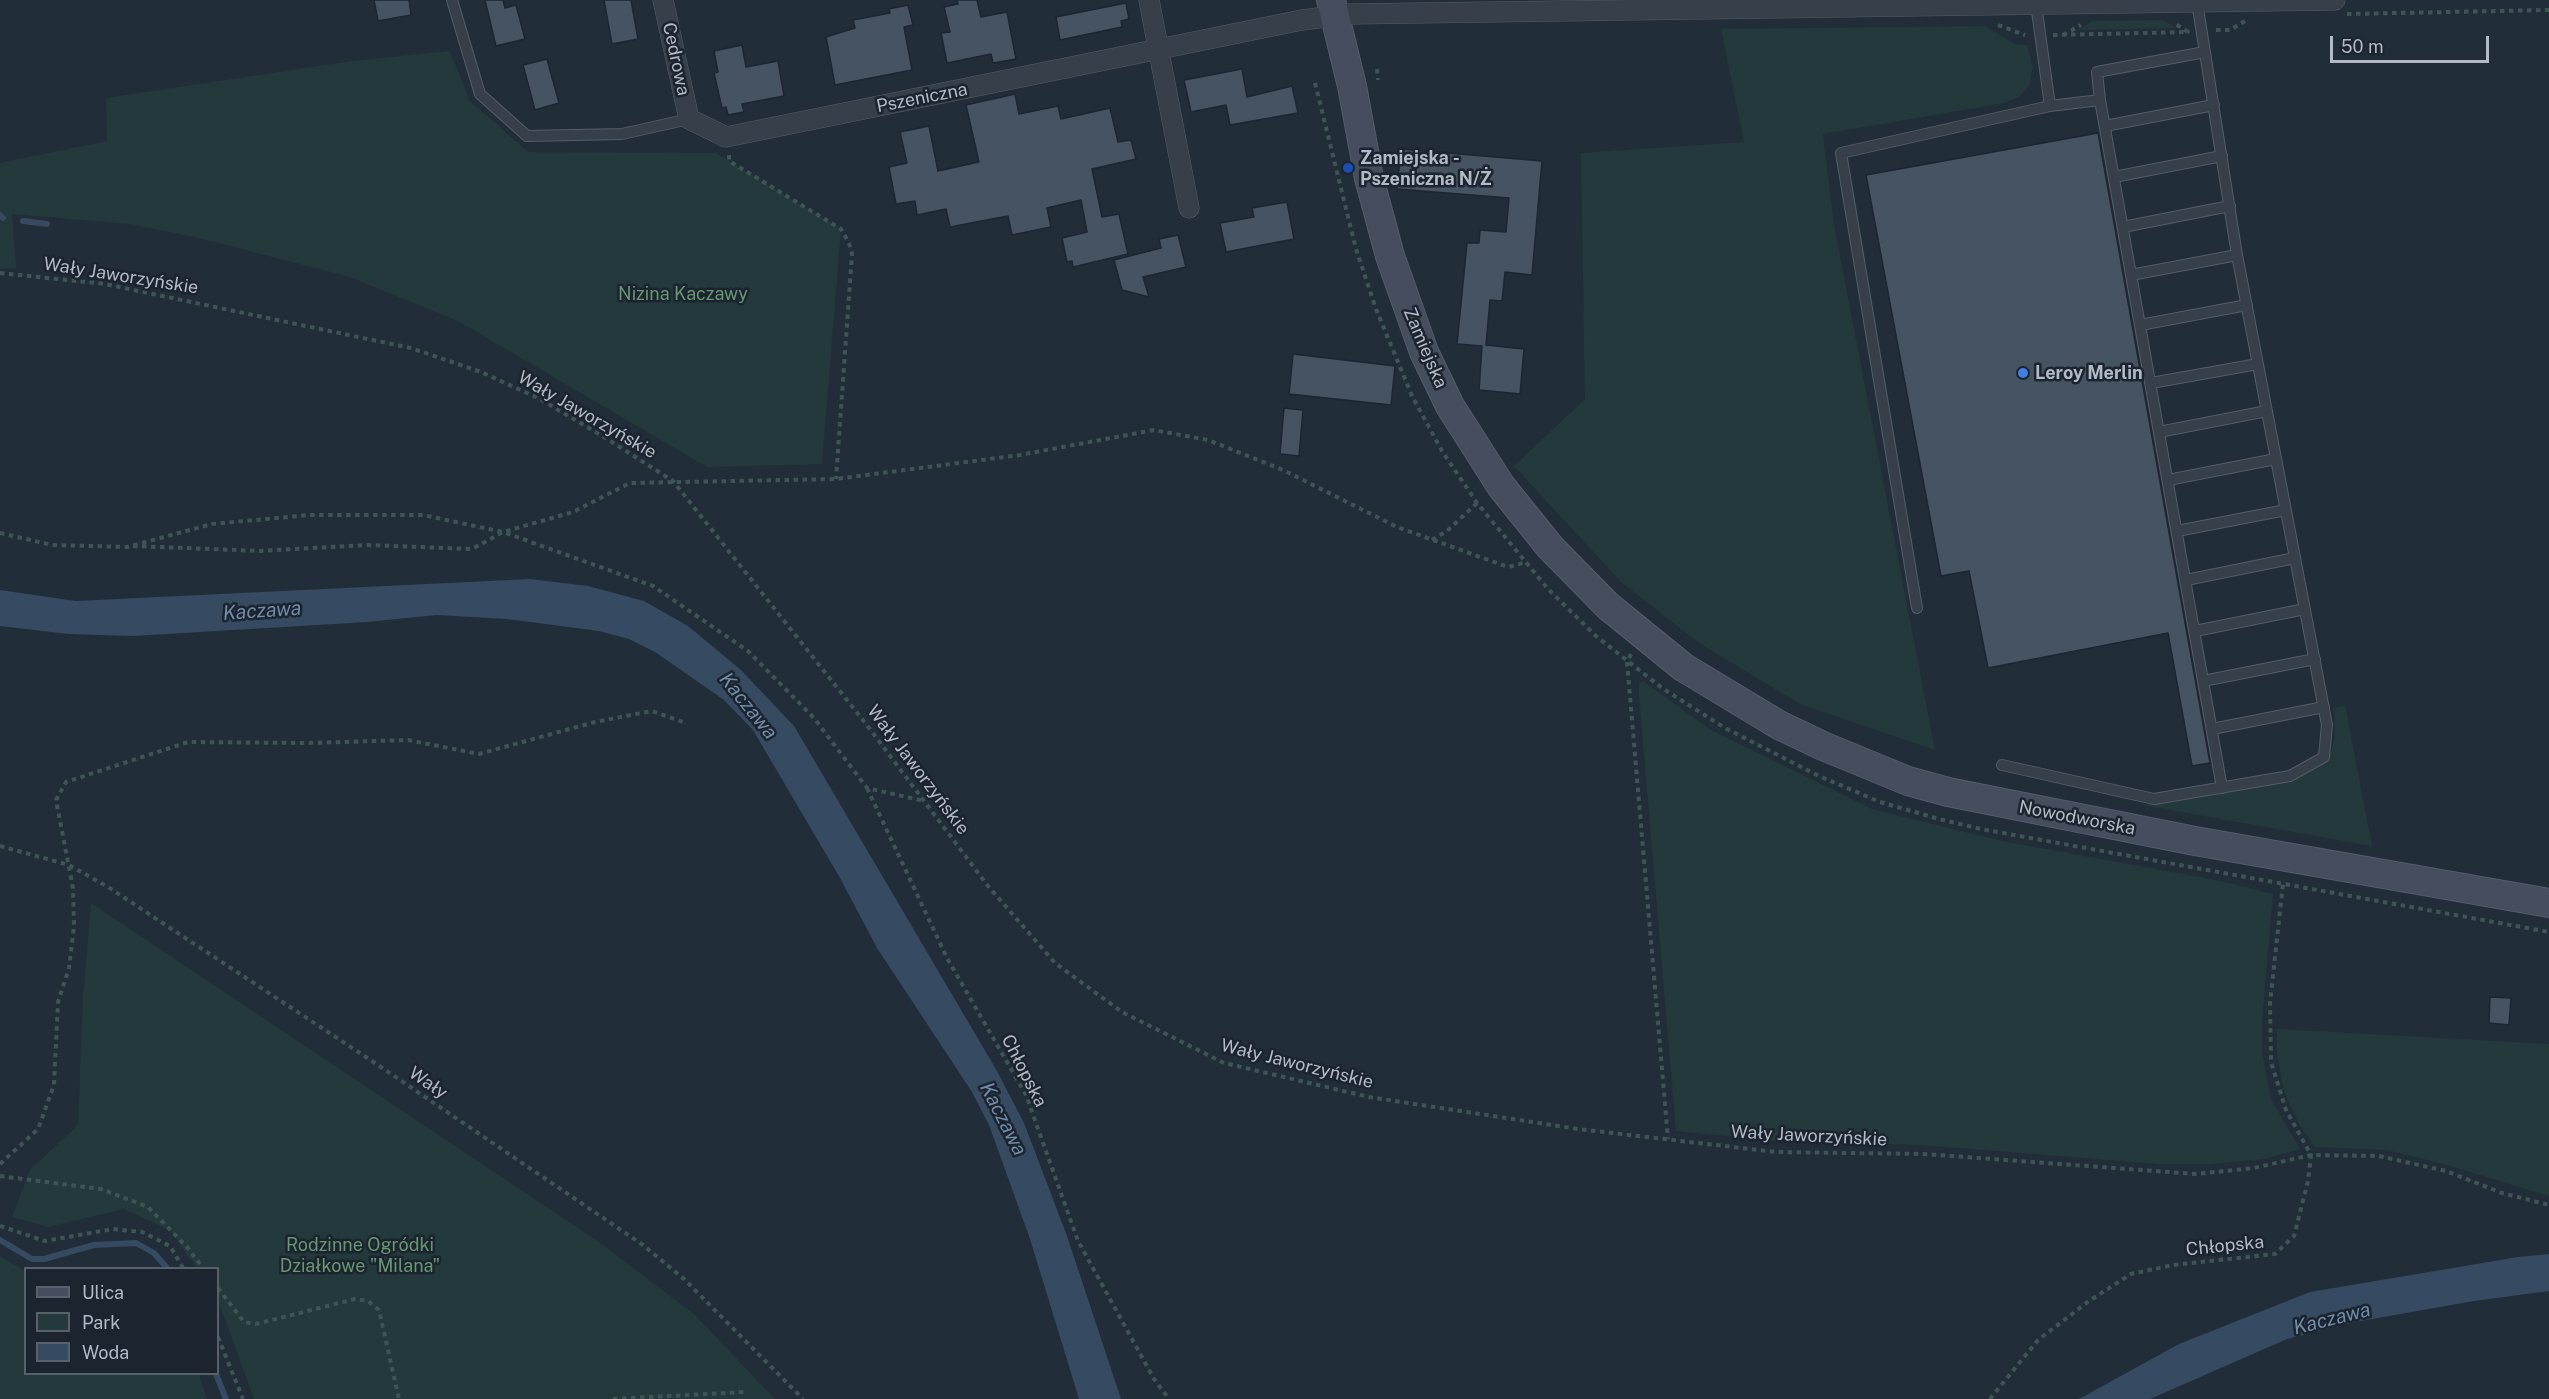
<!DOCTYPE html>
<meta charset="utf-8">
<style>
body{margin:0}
#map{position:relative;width:2549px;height:1399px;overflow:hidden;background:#222d3a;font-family:"Public Sans",sans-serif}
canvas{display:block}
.legend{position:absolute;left:24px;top:1267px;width:195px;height:108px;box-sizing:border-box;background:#1b242f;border:2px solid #57606b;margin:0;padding:8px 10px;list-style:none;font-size:18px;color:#b1bac6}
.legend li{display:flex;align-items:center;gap:12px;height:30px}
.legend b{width:30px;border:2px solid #57606b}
.scale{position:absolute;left:2330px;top:36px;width:159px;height:27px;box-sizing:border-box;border:3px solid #b1bac6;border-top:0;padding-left:8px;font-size:18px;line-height:21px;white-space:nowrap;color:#b1bac6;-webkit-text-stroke:4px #1b242f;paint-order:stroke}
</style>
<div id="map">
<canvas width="2549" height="1399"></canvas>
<ul class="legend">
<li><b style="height:8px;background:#444e5d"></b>Ulica</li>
<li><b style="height:16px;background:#24393b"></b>Park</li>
<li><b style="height:16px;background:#364a61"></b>Woda</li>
</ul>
<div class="scale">50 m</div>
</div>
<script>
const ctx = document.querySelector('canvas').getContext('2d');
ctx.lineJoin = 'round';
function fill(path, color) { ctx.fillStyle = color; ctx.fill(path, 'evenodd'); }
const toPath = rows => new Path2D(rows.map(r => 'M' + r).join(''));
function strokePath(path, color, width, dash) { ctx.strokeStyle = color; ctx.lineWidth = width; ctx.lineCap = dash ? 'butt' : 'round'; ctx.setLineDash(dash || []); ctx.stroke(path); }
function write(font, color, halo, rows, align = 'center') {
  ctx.font = font + ' "Public Sans",sans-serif'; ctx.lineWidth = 5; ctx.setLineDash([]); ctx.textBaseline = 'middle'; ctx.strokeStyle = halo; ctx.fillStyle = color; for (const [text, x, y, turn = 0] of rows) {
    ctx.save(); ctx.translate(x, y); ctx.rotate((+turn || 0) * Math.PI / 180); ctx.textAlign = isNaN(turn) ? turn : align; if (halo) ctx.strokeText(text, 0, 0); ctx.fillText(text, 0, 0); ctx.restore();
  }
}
fill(toPath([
 [2162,20,2177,28,2077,30,2093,21],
 [1985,26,2017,45,2027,45,2033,67,2029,86,2019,97,2004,103,1823,134,1834,225,1935,750,1800,704,1699,643,1621,582,1514,466,1585,399,1581,153,1744,142,1721,29],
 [450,51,470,101,528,152,716,153,841,229,822,464,707,467,458,321,350,277,195,237,128,224,12,214,16,269,0,268,0,163,107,141,106,98,352,61],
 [1643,681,1711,730,1872,809,2002,841,2216,880,2273,894,2262,1020,2262,1053,2271,1099,2300,1149,2264,1159,2212,1164,2157,1164,1922,1145,1777,1141,1676,1131,1639,696,1639,684],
 [2345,705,2372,846,2142,805,2292,780,2328,762,2335,737,2334,708],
 [91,903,599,1242,694,1314,775,1399,254,1399,218,1300,218,1268,196,1268,171,1231,124,1209,48,1227,12,1217,30,1170,78,1125,83,997],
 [2277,1029,2549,1044,2549,1196,2447,1165,2387,1150,2315,1147,2300,1126,2284,1092,2277,1055],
 [0,1256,25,1271,26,1374,199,1374,207,1399,0,1399]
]), '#24393b');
fill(toPath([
 [530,579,588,586,644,601,688,626,741,670,794,726,997,1071,1024,1123,1067,1236,1121,1399,1079,1399,1030,1239,989,1125,972,1092,877,948,840,878,753,730,724,700,655,652,629,639,599,631,507,619,437,615,367,622,133,636,68,634,0,626,0,590,76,601],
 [2549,1254,2549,1291,2474,1301,2355,1322,2287,1339,2150,1399,2079,1399,2179,1344,2310,1292,2518,1257]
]), '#364a61');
strokePath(toPath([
 [0,215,3,218],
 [23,221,47,224],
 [0,1240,32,1259,44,1259,94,1245,136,1243,154,1253,167,1268],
 [216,1374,226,1399]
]), '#364a61', 6);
const building = toPath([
 [374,0,409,0,411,15,378,21,374,0],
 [485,0,503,0,505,8,516,5,525,39,496,46,485,0],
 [604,0,631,0,638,39,612,44,604,0],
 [957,0,977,0,981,17,1007,12,1016,59,993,63,991,54,947,63,941,33,950,32,944,7,958,4,957,0],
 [1126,3,1129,19,1121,21,1122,27,1060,40,1056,17,1126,3],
 [908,5,913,25,904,27,912,70,835,85,826,37,855,28,853,20,890,13,889,9,908,5],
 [742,45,746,67,778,61,784,96,742,104,744,112,728,115,726,107,722,108,714,73,718,72,714,51,742,45],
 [547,59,559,103,535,110,523,65,547,59],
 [1242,69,1247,97,1292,86,1298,113,1230,125,1226,105,1191,112,1184,80,1242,69],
 [1015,94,1019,114,1058,106,1061,119,1110,108,1118,142,1131,140,1136,159,1092,169,1102,217,1119,214,1128,254,1073,267,1072,261,1067,262,1062,238,1087,232,1081,200,1047,208,1051,227,1012,235,1008,216,950,227,946,209,917,215,915,201,896,204,889,167,907,163,900,132,929,126,938,171,979,162,966,105,1015,94],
 [2098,133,2210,763,2192,766,2168,633,1988,668,1969,571,1941,576,1866,175,2098,133],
 [1401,149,1542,161,1532,275,1505,272,1502,301,1490,300,1486,345,1524,349,1520,394,1479,390,1482,346,1457,344,1467,243,1479,243,1480,230,1506,232,1509,198,1397,189,1401,149],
 [1287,202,1294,239,1226,252,1220,223,1254,217,1252,208,1287,202],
 [1178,235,1186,267,1143,277,1149,297,1122,290,1114,260,1161,248,1159,239,1178,235],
 [1293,354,1395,366,1391,405,1289,394,1293,354],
 [1284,408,1303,410,1299,456,1280,454,1284,408],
 [2490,997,2511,998,2509,1025,2489,1023,2490,997]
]);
fill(building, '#465361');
strokePath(building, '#1d2631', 1.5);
const lane = toPath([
 [452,0,480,94,527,136,622,134,689,119],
 [2036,4,2050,106],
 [2100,100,2097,72,2205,52],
 [2105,126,2214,105],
 [2114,177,2222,156],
 [2123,227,2230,206],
 [2131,275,2237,255],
 [2140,325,2247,305],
 [2151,383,2258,364],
 [2159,432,2267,411],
 [2168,480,2276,459],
 [2177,531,2286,510],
 [2186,580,2295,558],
 [1917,608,1841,153,2050,106,2100,100,2222,788],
 [2195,631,2305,609],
 [2203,681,2315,659],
 [2212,729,2324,707],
 [2002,765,2154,799,2290,776,2324,757,2327,725,2237,255,2197,2]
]);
const street = toPath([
 [663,0,689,119,726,137,1302,20,1350,14,2335,0],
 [1149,0,1189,208]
]);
const secondary = toPath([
 [1331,0,1352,86,1369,178,1390,256,1424,352,1450,406,1501,486,1550,547,1608,606,1683,667,1779,725,1823,746,1908,781,1948,792,2195,841,2549,903]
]);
strokePath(lane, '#545d68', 12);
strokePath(street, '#545d68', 21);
strokePath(secondary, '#545d68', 30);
strokePath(toPath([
 [2347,14,2549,10],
 [1998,25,2025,35],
 [2216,30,2230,30,2245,21],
 [2053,35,2188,32,2174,23],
 [2063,35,2081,25],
 [1377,69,1378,80],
 [1315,83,1356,249,1376,309,1412,396,1442,451,1477,503,1548,589,1596,636,1662,688,1725,728,1819,776,1880,802,1939,819,1981,829,2549,932],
 [729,155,729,161,841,229,849,243,852,254,836,479],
 [0,273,105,284,411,348,481,372,540,399,604,437,673,481,866,724,988,886,1055,963,1122,1012,1224,1063,1369,1097,1578,1129,1776,1152,1924,1154,2196,1174,2254,1168,2311,1155,2379,1156,2446,1171,2502,1193,2549,1205],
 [0,533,52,545,127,547,212,524,309,515,423,515,503,532,653,586,748,651,814,718,867,788,924,801],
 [1432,540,1447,531,1477,503],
 [133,546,261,551,367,545,472,549,503,532,573,512,630,483,836,479,1020,455,1154,430,1208,440,1283,470,1397,527,1508,567,1527,562],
 [1631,654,1627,662,1668,1139],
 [867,788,947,958,1026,1095,1078,1241,1154,1379,1169,1399],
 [0,846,69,865,108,887,372,1061,643,1245,684,1279,803,1399],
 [0,1164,38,1129,54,1085,58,1002,69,968,74,926,73,888,56,800,66,782,188,742,309,743,408,740,479,754,595,722,652,711,686,723],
 [0,1176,101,1189,148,1207,187,1247,203,1268],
 [0,1226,45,1241,113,1229,142,1232,170,1246,183,1268],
 [218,1288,244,1322,256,1324,355,1299,368,1301,379,1310,399,1399],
 [218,1337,243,1399],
 [613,1399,744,1392],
 [1990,1399,2038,1340,2089,1301,2131,1274,2173,1265,2275,1254,2294,1236,2308,1181,2311,1155,2286,1110,2271,1062,2270,1003,2283,884]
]), '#3f5555', 4, [4.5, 4.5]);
strokePath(lane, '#363f4a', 10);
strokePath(street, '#363f4a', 20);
strokePath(secondary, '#444e5d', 28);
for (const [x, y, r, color] of [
 [1348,168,6,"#1a4fb4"],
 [2023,373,6,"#3f7fe0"]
]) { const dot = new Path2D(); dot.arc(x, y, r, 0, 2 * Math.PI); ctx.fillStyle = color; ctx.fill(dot); strokePath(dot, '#1b242f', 2); }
write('18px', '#b1bac6', '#1b242f', [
 ["Cedrowa",676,59,78],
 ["Pszeniczna",922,98,-11],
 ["Wały Jaworzyńskie",121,276,9],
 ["Zamiejska",1425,348,67],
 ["Wały Jaworzyńskie",587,415,30],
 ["Wały Jaworzyńskie",918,770,53],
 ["Nowodworska",2077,818,11],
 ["Wały Jaworzyńskie",1297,1064,14],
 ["Chłopska",1024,1071,63],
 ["Wały",428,1083,34],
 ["Wały Jaworzyńskie",1809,1136,3],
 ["Chłopska",2225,1246,-6]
]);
write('bold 18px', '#b1bac6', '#1b242f', [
 ["Zamiejska -",1360,158],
 ["Pszeniczna N/Ż",1360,179],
 ["Leroy Merlin",2035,373]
], 'left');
write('18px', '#689771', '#1b242f', [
 ["Nizina Kaczawy",683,294],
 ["Rodzinne Ogródki",360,1245],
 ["Działkowe \"Milana\"",360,1266]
]);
write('italic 20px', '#718caa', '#1b242f', [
 ["Kaczawa",262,611,-4],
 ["Kaczawa",748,706,51],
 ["Kaczawa",1003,1119,63],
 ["Kaczawa",2332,1319,-14]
]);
</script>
